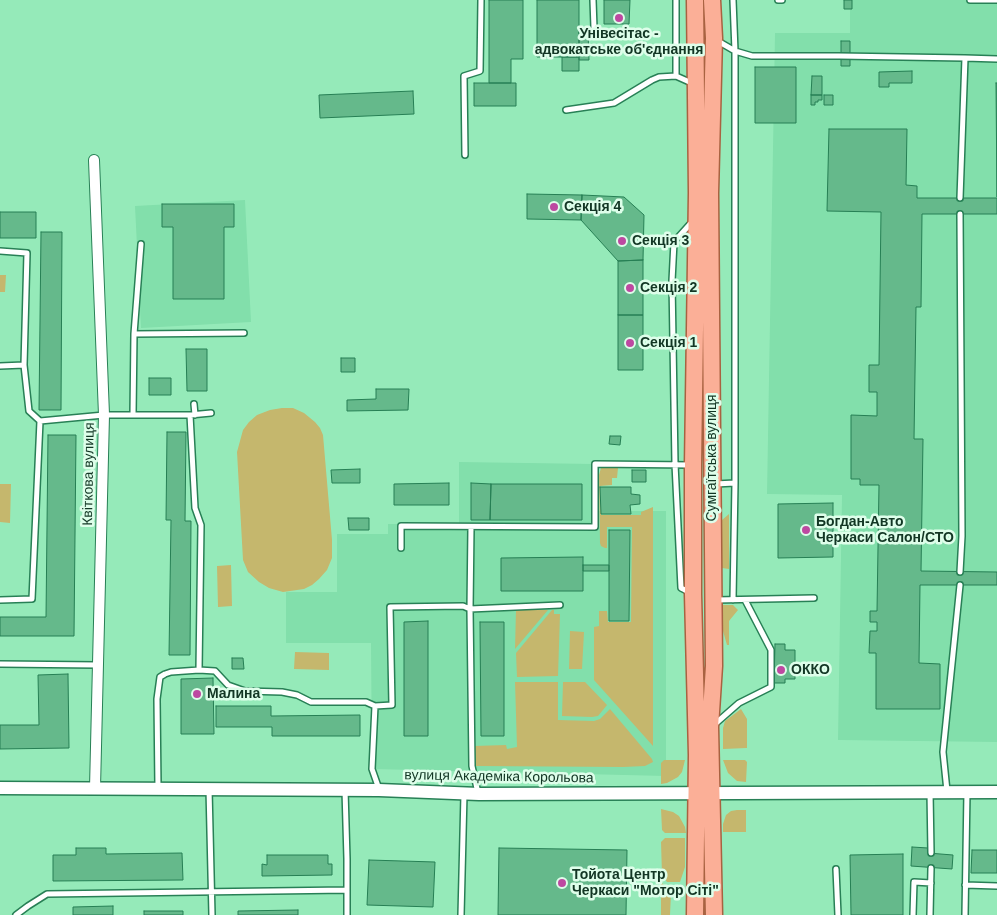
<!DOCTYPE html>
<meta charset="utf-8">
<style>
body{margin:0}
canvas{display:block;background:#95eab9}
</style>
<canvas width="997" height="915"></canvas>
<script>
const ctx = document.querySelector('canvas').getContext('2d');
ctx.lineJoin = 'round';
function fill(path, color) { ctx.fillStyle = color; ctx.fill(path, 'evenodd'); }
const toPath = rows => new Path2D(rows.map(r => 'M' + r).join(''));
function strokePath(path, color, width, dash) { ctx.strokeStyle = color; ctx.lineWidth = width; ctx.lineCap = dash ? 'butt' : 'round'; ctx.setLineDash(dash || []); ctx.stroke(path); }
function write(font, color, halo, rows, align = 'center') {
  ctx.font = font + ' Arial,sans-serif'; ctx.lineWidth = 5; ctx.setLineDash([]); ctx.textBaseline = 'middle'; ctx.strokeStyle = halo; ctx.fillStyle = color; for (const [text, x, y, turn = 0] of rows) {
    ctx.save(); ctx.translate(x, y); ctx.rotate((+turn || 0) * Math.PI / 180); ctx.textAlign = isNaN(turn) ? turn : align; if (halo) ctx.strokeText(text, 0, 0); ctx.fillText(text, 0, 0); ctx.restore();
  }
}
fill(toPath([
 [850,0,997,0,997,742,838,740,842,495,767,494,775,33,850,33],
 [245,200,251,322,141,328,135,206],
 [459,462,595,464,595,511,666,511,666,776,372,769,371,643,286,643,286,592,337,592,337,534,388,534,388,524,459,524]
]), '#82dfab');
fill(toPath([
 [0,275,6,275,5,292,0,292],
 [282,408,293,408,304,413,315,422,320,428,323,435,332,540,332,558,327,570,319,579,312,585,304,589,283,592,269,588,259,582,248,572,243,560,237,452,243,430,249,422,257,415,270,410],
 [601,468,618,468,617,478,612,478,612,485,600,486,601,515,641,515,641,512,653,507,653,746,594,680,594,627,599,626,599,611,607,611,608,622,631,622,632,527,607,527,607,548,605,548,601,546,600,543,599,475],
 [0,484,11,484,10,523,0,522],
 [729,514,729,569,722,568,722,520],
 [231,565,232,606,218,607,217,566],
 [723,605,733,605,738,610,729,621,729,645,727,645,723,631],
 [516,610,548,610,515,649],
 [552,610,554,610,554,614,560,614,558,676,517,677,516,653],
 [570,631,584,632,582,669,569,669],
 [295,652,329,653,329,670,294,669],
 [515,682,558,682,558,720,594,721,600,719,610,709,652,759,653,762,645,766,623,767,476,766,474,746,506,745,507,749,517,747],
 [563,682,585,682,607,705,598,716,592,717,562,716],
 [741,709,747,719,747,748,723,749,723,728,725,721],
 [664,760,685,760,682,772,678,777,667,783,661,784,661,763],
 [723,760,745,760,747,762,746,782,737,781,728,773],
 [661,809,673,812,679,816,685,827,686,833,665,833,662,830],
 [737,810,746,810,746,832,723,832,723,824,726,815,731,811],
 [665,838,685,838,685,867,680,882,667,882,662,875,661,842],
 [661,882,667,888,668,892,671,893,670,915,661,915]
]), '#c5b76d');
const building = toPath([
 [489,0,523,0,523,59,511,59,511,83,489,83,489,0],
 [537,0,579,0,579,57,537,57,537,0],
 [604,0,630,0,629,24,604,24,604,0],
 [844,0,852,0,852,9,844,9,844,0],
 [579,32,588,32,589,60,579,60,579,32],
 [841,41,850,41,850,66,841,66,841,41],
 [562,57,579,57,579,71,562,71,562,57],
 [755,67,796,67,796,123,755,123,755,67],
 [912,71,912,83,889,83,889,87,879,87,879,72,912,71],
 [812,76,822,76,822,95,811,95,812,76],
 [474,83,516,83,516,106,474,106,474,83],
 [996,83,997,83,997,197,996,83],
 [413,91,414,114,320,118,319,95,413,91],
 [811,95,822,95,822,100,818,100,818,102,815,102,815,105,811,105,811,95],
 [824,95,833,95,833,105,824,105,824,95],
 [829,129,907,129,906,185,917,186,917,198,997,198,997,214,922,214,921,307,916,307,914,439,923,439,921,571,997,572,997,585,920,585,919,663,940,664,940,709,876,709,876,653,869,653,870,631,877,631,877,622,870,622,870,611,877,611,879,485,860,485,860,479,851,479,851,415,877,416,877,392,869,392,869,365,879,365,881,212,827,211,829,129],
 [527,194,582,195,581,220,527,219,527,194],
 [582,195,624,197,644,215,643,260,618,261,581,220,582,195],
 [162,204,234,204,234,227,224,227,224,299,173,299,173,227,162,227,162,204],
 [0,212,36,212,36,238,0,238,0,212],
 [41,232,62,232,61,410,39,410,41,232],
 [643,260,643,315,618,315,618,261,643,260],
 [618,315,643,315,643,370,618,370,618,315],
 [186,349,207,349,207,391,187,391,186,349],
 [341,358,355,358,355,372,341,372,341,358],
 [149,378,171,378,171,395,149,395,149,378],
 [376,389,409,389,408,410,347,411,347,400,376,399,376,389],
 [167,432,186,432,185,521,191,521,190,655,169,655,171,520,166,520,167,432],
 [48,435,76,435,74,636,0,636,0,617,46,617,48,435],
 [610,436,621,436,620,445,609,444,610,436],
 [360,469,360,483,332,483,331,470,360,469],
 [632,470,646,470,646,482,632,482,632,470],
 [449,483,449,505,394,505,394,484,449,483],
 [471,483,491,484,490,520,471,520,471,483],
 [491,484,582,484,582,520,490,520,491,484],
 [600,487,631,487,631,494,640,495,640,504,630,505,631,514,601,514,600,487],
 [833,503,833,557,778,558,778,504,833,503],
 [348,518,369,518,369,530,349,530,348,518],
 [609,530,630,530,629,621,609,621,609,530],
 [583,557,583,591,501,591,501,558,583,557],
 [583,565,609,565,609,571,583,571,583,565],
 [428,621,428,736,404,736,404,622,428,621],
 [480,622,504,622,504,736,481,736,480,622],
 [775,644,785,644,785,650,795,650,795,679,785,679,785,683,774,683,775,644],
 [232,658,243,658,244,669,232,669,232,658],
 [68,674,69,748,0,749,0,725,39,725,38,675,68,674],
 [213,678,214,734,181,734,181,679,213,678],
 [216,706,271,706,271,716,360,715,360,736,272,736,272,727,216,727,216,706],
 [912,847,928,848,928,853,953,855,952,869,911,866,912,847],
 [76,848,106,848,106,854,182,853,183,880,53,881,53,855,76,855,76,848],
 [499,848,627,850,626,915,498,915,499,848],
 [972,850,997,850,997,873,971,873,972,850],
 [903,854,903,915,851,915,850,855,903,854],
 [267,855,328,855,328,864,332,864,332,875,262,876,262,864,267,865,267,855],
 [369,860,435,862,433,907,367,905,369,860],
 [113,906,113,915,73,915,73,907,113,906],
 [298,910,298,915,238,915,238,911,298,910],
 [144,911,183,911,183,915,144,915,144,911]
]);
fill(building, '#65b98b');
strokePath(building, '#267f54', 1);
const service = toPath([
 [593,0,594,28],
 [676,0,676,76],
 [733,0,735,51,735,483,733,600],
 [778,0,782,0],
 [970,0,997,0],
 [716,40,735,51,752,56,839,56,965,58],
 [566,110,614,103,652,80,659,77,676,76,694,84],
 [465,155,464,76,480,71,481,0],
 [960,198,965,58,997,59],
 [0,251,27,253,24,365],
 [134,334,244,333],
 [0,366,24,365,29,411,40,421],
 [194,404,195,415],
 [133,415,134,334,141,244],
 [190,415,211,413],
 [715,484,735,483],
 [471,527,470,609,472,766,478,793],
 [401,548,401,526,595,527,595,464,691,465],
 [960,572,962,536,960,214],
 [691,593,681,588,675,464,672,281,674,242,692,222],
 [0,600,32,599,40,421,104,415,190,415,195,508,201,525,199,670],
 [716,600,814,598],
 [0,664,98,665],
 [375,706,392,705,390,607,463,606,470,609,560,605],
 [715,724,739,703,771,687,771,650,745,600],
 [158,788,157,699,160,677,165,674,171,672,199,670,215,671,228,685,245,691,282,692,297,695,311,702,366,702,375,706,372,769,379,789],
 [209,789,212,915],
 [345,790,347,859,347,915],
 [947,791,943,752,960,585],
 [930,792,931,853],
 [836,869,838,915],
 [965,885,997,886],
 [16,915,28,906,47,894,347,890],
 [461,915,464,794],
 [913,915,914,882,931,883],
 [930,915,931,868],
 [965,915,967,792]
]);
const minor = toPath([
 [94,160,104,415,95,788]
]);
const tertiary = toPath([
 [0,788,379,790,479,794,997,792]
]);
const primary = toPath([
 [712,0,714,38,710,193,714,666,710,727,714,915],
 [695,915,697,755,693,594,693,465,697,193,695,0]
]);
strokePath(service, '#288056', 8);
strokePath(minor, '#288056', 12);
strokePath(tertiary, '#288056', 15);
strokePath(primary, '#a86241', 19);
strokePath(service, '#fff', 5);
strokePath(minor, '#fff', 10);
strokePath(tertiary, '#fff', 12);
strokePath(primary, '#fbaf97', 16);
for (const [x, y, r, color] of [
 [619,18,5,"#bd49a1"],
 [554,207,5,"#bd49a1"],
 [622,241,5,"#bd49a1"],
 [630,288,5,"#bd49a1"],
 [630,343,5,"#bd49a1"],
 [806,530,5,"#bd49a1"],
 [781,670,5,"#bd49a1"],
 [197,694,5,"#bd49a1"],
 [562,883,5,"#bd49a1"]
]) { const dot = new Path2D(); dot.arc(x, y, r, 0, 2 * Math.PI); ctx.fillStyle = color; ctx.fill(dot); strokePath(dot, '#defeea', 2); }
write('bold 14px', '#123624', '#defeea', [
 ["Унівесітас -",619,34,"center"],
 ["адвокатське об'єднання",619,50,"center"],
 ["Секція 4",564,207],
 ["Секція 3",632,241],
 ["Секція 2",640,288],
 ["Секція 1",640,343],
 ["Богдан-Авто",816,522],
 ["Черкаси Салон/СТО",816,538],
 ["ОККО",791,670],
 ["Малина",207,694],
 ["Тойота Центр",572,875],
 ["Черкаси \"Мотор Сіті\"",572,891]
], 'left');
write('14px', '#123624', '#defeea', [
 ["Сумгаїтська вулиця",712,458,-90],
 ["Квіткова вулиця",89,474,-89],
 ["вулиця Академіка Корольова",499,777,1]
]);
</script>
